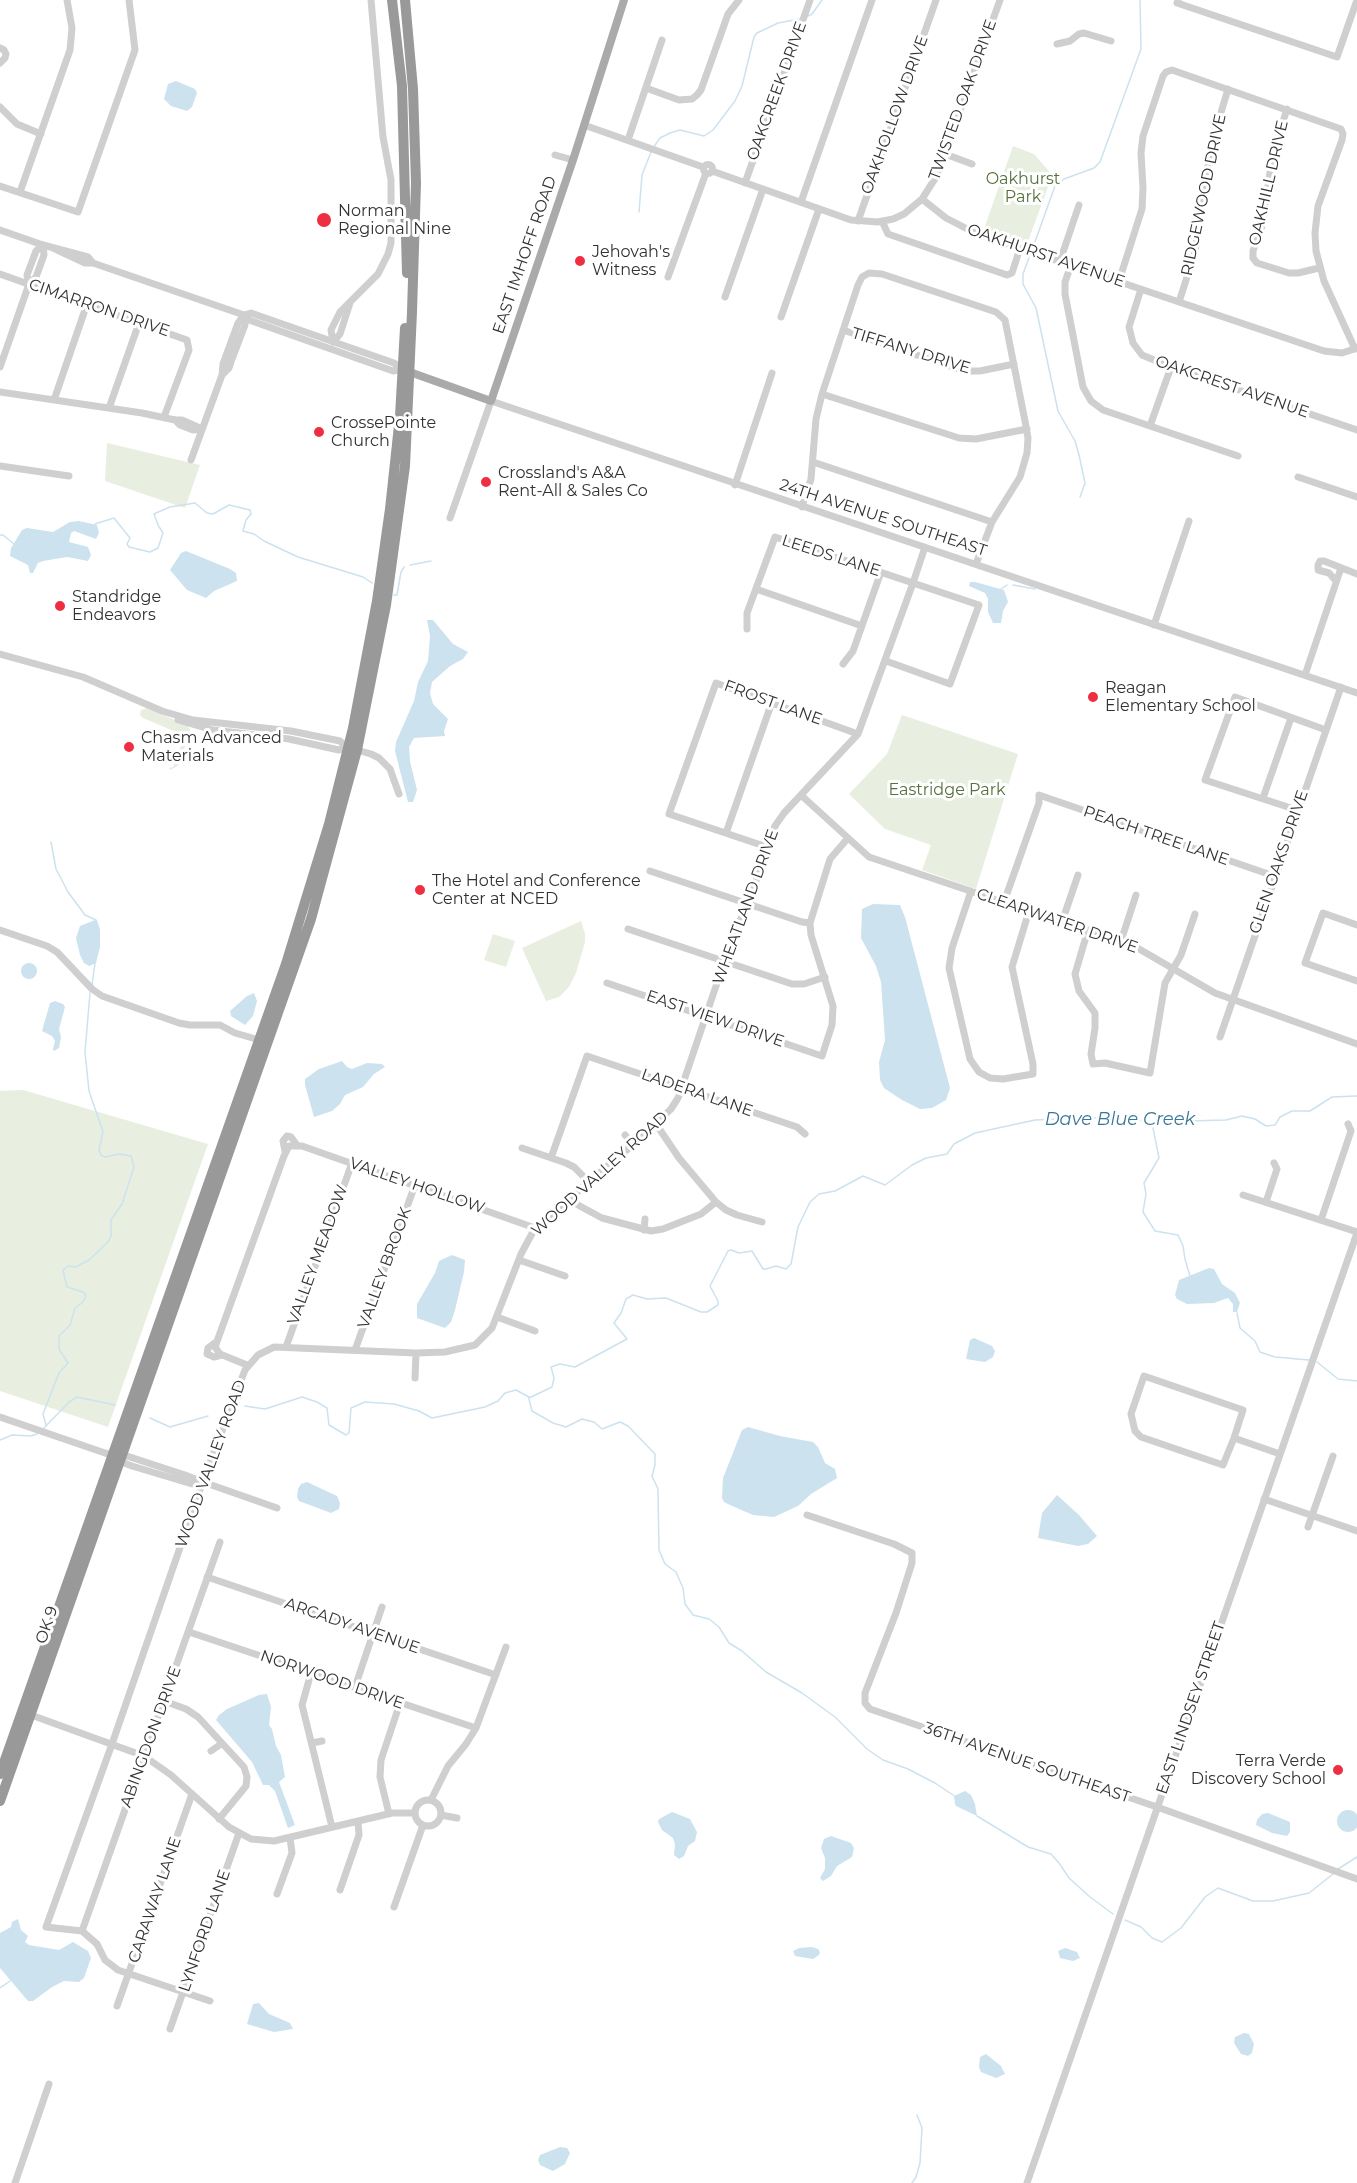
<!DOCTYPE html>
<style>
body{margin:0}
canvas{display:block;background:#fff}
</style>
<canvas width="1357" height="2183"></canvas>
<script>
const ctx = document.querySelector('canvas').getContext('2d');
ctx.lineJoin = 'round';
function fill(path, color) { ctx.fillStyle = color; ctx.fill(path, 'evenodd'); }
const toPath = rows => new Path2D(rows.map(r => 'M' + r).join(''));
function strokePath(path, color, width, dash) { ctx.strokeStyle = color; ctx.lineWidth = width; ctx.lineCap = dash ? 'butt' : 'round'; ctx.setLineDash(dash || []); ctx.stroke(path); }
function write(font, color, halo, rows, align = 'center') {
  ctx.font = font + ' Montserrat,sans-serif'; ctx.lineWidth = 6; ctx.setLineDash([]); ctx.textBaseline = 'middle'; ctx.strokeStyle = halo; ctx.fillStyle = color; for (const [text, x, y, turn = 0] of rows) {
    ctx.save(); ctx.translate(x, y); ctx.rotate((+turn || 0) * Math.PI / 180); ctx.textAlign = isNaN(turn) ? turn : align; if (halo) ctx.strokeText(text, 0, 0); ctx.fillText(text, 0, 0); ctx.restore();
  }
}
fill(toPath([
 [1013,146,1034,154,1054,177,1048,187,1027,244,984,229],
 [107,443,200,465,185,508,105,481],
 [147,708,187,725,190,729,190,734,187,735,169,729,143,718,140,715,141,710],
 [902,715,1018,754,976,889,922,870,931,845,885,829,849,794,887,754],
 [180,739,186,741,186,744,178,766,170,770,169,768,173,767,182,743,178,741],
 [581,921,585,934,585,942,576,973,569,987,559,997,546,1001,522,948],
 [493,934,515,941,506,967,484,960],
 [23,1090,208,1144,108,1427,0,1391,0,1091]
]), '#e8efe0');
fill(toPath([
 [176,81,195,89,197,93,192,107,187,111,171,106,164,99,168,84],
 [79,521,97,525,99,533,96,539,74,531,71,533,69,542,88,547,91,555,88,561,67,557,43,561,38,563,33,573,30,573,28,565,10,556,11,548,22,530,27,528,53,532,70,522],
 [186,551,230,569,236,573,237,581,214,591,206,598,187,590,170,570,181,553],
 [970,582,975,582,1004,590,1008,602,1003,611,1001,623,993,623,988,612,988,599,985,593,969,586],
 [427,620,433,620,453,644,468,652,463,659,450,666,432,682,430,693,433,704,448,719,444,731,445,736,414,738,409,747,410,761,417,790,413,802,408,802,395,751,396,742,414,701,418,682,428,661,430,636],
 [873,904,900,905,905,917,950,1088,946,1100,932,1108,920,1109,902,1100,884,1088,880,1080,879,1062,885,1040,881,982,876,966,861,938,862,909],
 [95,920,98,923,100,930,100,947,96,963,89,966,84,963,80,955,76,938,80,926],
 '21 971a8 8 0 1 1 16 0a8 8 0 1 1-16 0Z',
 [254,993,257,1001,253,1016,245,1025,231,1016,230,1011,247,996],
 [55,1001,63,1004,65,1007,59,1029,61,1037,59,1048,54,1051,53,1049,55,1041,52,1036,42,1031,50,1003],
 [342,1061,347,1067,352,1069,367,1063,382,1064,385,1067,374,1074,363,1087,345,1095,340,1104,332,1111,314,1117,305,1085,305,1079,319,1069],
 [452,1255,465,1260,464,1272,455,1310,451,1322,445,1328,417,1318,417,1304,435,1273,439,1261],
 [1209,1268,1214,1269,1222,1284,1235,1293,1240,1303,1237,1312,1233,1312,1233,1304,1228,1298,1214,1303,1187,1304,1177,1299,1175,1295,1179,1280],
 [974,1338,992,1346,995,1351,993,1357,985,1362,966,1359,970,1340],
 [748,1427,780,1436,813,1442,818,1447,825,1463,835,1469,837,1478,811,1494,798,1506,774,1517,753,1515,730,1505,724,1502,722,1498,723,1478,742,1430],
 [307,1482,337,1496,340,1503,339,1509,331,1513,299,1501,297,1497,298,1489,301,1484],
 [1057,1495,1079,1515,1097,1536,1088,1544,1078,1546,1038,1538,1042,1513],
 [267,1694,271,1707,269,1725,272,1729,276,1746,281,1755,285,1777,279,1782,295,1825,288,1828,275,1791,269,1785,263,1785,252,1762,216,1720,219,1715,227,1709,259,1695],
 [965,1791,971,1795,975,1804,977,1816,956,1806,955,1804,954,1796],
 '1337 1821a11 11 0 1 1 22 0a11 11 0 1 1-22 0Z',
 [672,1812,690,1819,697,1832,695,1841,688,1846,684,1856,679,1859,674,1855,675,1844,673,1838,662,1830,658,1822,659,1819],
 [1268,1813,1290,1822,1290,1832,1287,1836,1272,1833,1256,1825,1257,1820,1262,1814],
 [831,1836,851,1843,854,1848,852,1857,837,1866,831,1876,823,1881,820,1878,825,1869,825,1858,821,1848,824,1839],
 [18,1919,21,1930,28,1936,25,1942,29,1945,59,1950,73,1942,88,1951,91,1958,84,1978,79,1982,64,1981,52,1987,33,2001,28,2001,0,1968,0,1933,11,1927,12,1922],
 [812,1947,818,1949,820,1952,819,1955,813,1959,795,1956,793,1951,799,1948],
 [1065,1948,1077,1952,1080,1958,1073,1961,1060,1958,1058,1951],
 [259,2003,269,2014,290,2023,293,2029,274,2032,247,2024,253,2004],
 [1244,2033,1249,2034,1254,2044,1252,2053,1248,2056,1241,2054,1234,2043,1235,2037],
 [986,2054,1001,2066,1005,2074,996,2078,981,2072,979,2067,980,2057],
 [560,2147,567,2148,570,2153,565,2164,553,2171,540,2165,538,2160,540,2155]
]), '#cce2ef');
strokePath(toPath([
 [806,17,812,14,822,0],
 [653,148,660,138,670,133,680,130,704,136,713,130,735,101,742,86,754,37,757,33,778,23,799,19],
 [639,212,642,175,651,152],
 [1032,250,1055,186,1064,179,1094,168,1100,162,1141,49,1140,0],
 [1030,255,1023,274,1023,284,1036,308,1058,411,1075,441,1079,455,1085,483,1080,497],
 [95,524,114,518,130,538,127,544,129,547,150,552,158,548,163,533,158,525,154,514,156,513,170,507,195,503,207,513,213,514,229,505,250,510,251,514,246,520,243,531,254,534,264,541,298,557,363,577,372,583],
 [0,535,3,535,14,544],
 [410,565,431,561],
 [1013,585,1035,589],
 [1001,589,1007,585],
 [394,595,397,595,401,572,404,567],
 [51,842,56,869,68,892,85,915,96,920,97,923],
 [92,985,95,963],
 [1152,1123,1159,1158,1144,1183,1146,1194,1143,1212,1155,1231,1178,1235,1183,1246,1185,1259,1190,1276],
 [1237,1313,1240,1328,1255,1341,1260,1352,1275,1357,1309,1360],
 [1317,1362,1338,1379,1357,1381],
 [529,1398,552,1387,554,1378,551,1367,560,1364,575,1367,627,1339,614,1323,621,1313,626,1299,633,1295,647,1299,666,1298,701,1312,707,1312,718,1305,718,1301,710,1286,728,1251,731,1250,739,1253,752,1251,763,1269,766,1269,776,1266,786,1269,791,1264,798,1227,810,1202,819,1194,835,1191,863,1176,885,1185,912,1165,926,1158,947,1154,954,1144,975,1133,1035,1120,1114,1117,1152,1122,1226,1120,1242,1116,1255,1119,1266,1126,1275,1125,1280,1117,1292,1111,1310,1111,1332,1097,1357,1096],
 [529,1399,532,1411,553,1423,566,1427,582,1419,594,1422,602,1429,620,1422,628,1426,655,1454,655,1465,652,1476,658,1489,659,1550,665,1564,676,1572,683,1588,685,1604,693,1615,709,1619,719,1627,729,1643,742,1651,766,1672,802,1693,835,1717,867,1749,883,1760,908,1769,935,1783,956,1797],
 [245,1406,265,1409,302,1397,317,1402,327,1408,329,1425,346,1435,349,1433,351,1408,365,1402,394,1404,419,1411,432,1418,485,1407,498,1401,505,1393,516,1390,529,1397],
 [150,1418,170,1427,208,1416],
 [46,1425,43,1414,59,1373,68,1363,59,1349,59,1336,70,1325,75,1308,83,1302,86,1296,83,1292,67,1287,63,1270,68,1266,76,1267,89,1260,108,1242,111,1236,111,1220,122,1204,134,1167,131,1156,119,1154,105,1157,101,1155,99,1150,103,1132,89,1091,85,1052,90,993],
 [43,1429,69,1402,77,1397,115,1405],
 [0,1440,12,1435,31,1436,37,1434],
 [977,1816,1028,1847,1051,1854,1059,1863,1069,1878,1090,1897,1113,1914],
 [1338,1869,1357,1857],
 [1125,1920,1141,1927,1152,1938,1162,1942,1181,1928,1205,1897,1218,1888,1253,1901,1273,1901,1309,1893,1333,1874],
 [0,1988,10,1981],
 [912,2183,916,2177,920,2163,922,2128,917,2115]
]), '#cce2ef', 1.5);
strokePath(toPath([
 [1178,0,1177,3,1337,57,1357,0],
 [1057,44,1070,41,1079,34,1084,33,1111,41],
 [0,48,4,50,6,54,5,58,0,63],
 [646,88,679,100,692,99,697,95,701,90,728,14,739,0],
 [0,107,17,124,41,134],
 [1287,109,1273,152,1262,226,1253,251,1253,258,1257,263,1289,273,1298,273,1319,268],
 [584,125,703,167],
 [628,140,662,40],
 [945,154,972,164],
 [555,155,573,160],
 '703.5 169a4.5 4.5 0 1 1 9 0a4.5 4.5 0 1 1-9 0Z',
 [712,171,851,220,878,222,893,219,904,214,922,199,936,177,1000,0],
 [745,183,810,0],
 [0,186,78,212,135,50,129,0],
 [20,192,70,50,72,28,67,0],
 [922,199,946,218,975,233,1324,351,1342,353,1357,348],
 [801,202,872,0],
 [858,221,936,0],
 [882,221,888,234,1007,275,1012,273,1020,248],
 [0,230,43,245,88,257,93,263],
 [53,248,85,263,93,263,244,315,249,320,393,371,403,369],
 [1060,261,1079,205],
 [1071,265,1065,282,1065,294,1083,387,1091,401,1103,410,1238,456],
 [0,274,187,340,189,350,164,417],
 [668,277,706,173],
 [1119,281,1142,209,1143,188,1141,153,1143,136,1163,76,1166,72,1172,70,1341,129,1343,134,1342,140,1318,206,1315,233,1316,251,1324,281,1355,349],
 [29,284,27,275,36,251,43,245],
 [1141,289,1129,327,1133,343,1142,355,1171,367,1357,430],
 [725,297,763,189],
 [1179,302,1195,252,1211,146,1228,89],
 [244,315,251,313,394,363,401,369],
 [244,315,245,325,232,359,229,368,222,375,223,364,238,323,244,315],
 [781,317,819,209],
 [843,330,964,371,980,371,1014,364],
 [333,342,331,330,340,312,378,274,388,254,391,243,391,180,383,137,371,0],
 [333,342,340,334,350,303],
 [0,367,29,284,36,277,44,255,43,245],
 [0,392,142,413,175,420],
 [822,394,959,438,976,439,1027,429],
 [54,400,87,304],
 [109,408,139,323],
 [175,420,182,420,202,429,193,430,180,425,175,420],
 [1150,426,1171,367],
 [191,460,222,375],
 [813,462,992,522],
 [0,466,69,476],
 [1298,477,1357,497],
 [735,485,772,373],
 [802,507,811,479,816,419,822,394,858,285,862,277,869,273,882,274,996,312,1005,320,1025,421,1028,438,1027,453,1020,477,992,522,976,564],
 [450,518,491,401,1357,693],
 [1336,581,1329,573,1318,570,1318,565,1320,561,1324,561,1357,574],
 [756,589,862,626],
 [1154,625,1189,521],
 [747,629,747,613,775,537,979,605,950,684,886,661],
 [0,654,83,677,162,711,193,720,291,731,340,741,346,747],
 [843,664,853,651,881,572],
 [1305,675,1341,568],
 [178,720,213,730,289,739,339,750,346,747,371,754,379,758,390,769,399,794],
 [802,796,869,857,1134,946,1215,993,1357,1044],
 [1263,798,1291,718],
 [1297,810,1205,780,1235,697,1326,730],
 [726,833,772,702],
 [767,847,669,814,716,683,858,734],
 [650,871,802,922,810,923],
 [971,891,952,948,949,968,970,1059,979,1072,990,1078,1003,1079,1033,1074,1033,1064,1012,967,1029,911],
 [1004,902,1039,803,1039,795,1274,876],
 [1062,922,1078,875],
 [1357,925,1323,913,1305,963,1357,981],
 [628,929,792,984,804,984,825,977],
 [0,930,47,946,57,952,92,989,102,996,179,1023,190,1025,220,1025,235,1033,263,1041],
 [1088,930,1075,974,1079,991,1095,1013,1095,1028,1091,1054,1093,1064,1105,1063,1150,1073,1165,983,1181,955,1195,914],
 [1121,941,1136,895],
 [607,983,822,1056,832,1025,833,1006,811,935,810,923,830,859,848,838],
 [1220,1037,1341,687],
 [656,1124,679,1158,716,1202,726,1210,737,1215,762,1222],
 [625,1135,633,1144],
 [522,1148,566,1163,574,1167,589,1182],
 [285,1151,283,1141,287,1136,291,1137,297,1145],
 [551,1158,587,1056,797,1127,805,1134],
 [1243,1195,1357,1232],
 [571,1197,578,1205,602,1218,651,1231,663,1229,701,1214,716,1202],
 [1266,1202,1277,1169,1274,1163],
 [1321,1220,1351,1131,1348,1124],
 [644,1230,645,1219],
 [519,1260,565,1276],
 [497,1317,535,1331],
 [216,1342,208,1348,207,1354,214,1357,222,1355],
 [286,1347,352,1163],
 [355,1350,415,1185],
 [247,1365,220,1354,215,1347,284,1156,289,1146,302,1146,535,1228],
 [415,1378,416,1353],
 [0,1417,105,1453,121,1457,127,1456,185,1475,195,1479,202,1484],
 [1234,1438,1223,1465,1141,1437,1135,1431,1131,1414,1144,1376,1243,1410,1234,1438,1280,1454],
 [121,1457,124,1463,132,1466,192,1484,202,1484],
 [203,1482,277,1508],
 [1264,1499,1357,1531],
 [807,1515,894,1544,912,1553,912,1563,896,1613,865,1693,865,1703,870,1709,1157,1807,1357,1879],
 [1308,1527,1333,1456],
 [207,1577,496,1675],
 [189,1632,476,1728],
 [311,1673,302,1705,332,1827],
 [355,1687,382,1607],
 [164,1701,186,1709,198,1717,244,1767,247,1777,246,1786,219,1819],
 [31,1715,144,1756,171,1775,229,1827,251,1839,274,1841,392,1813,415,1813],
 [312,1743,322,1741],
 [211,1751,221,1744],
 [431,1800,448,1766,466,1744,476,1728,506,1647],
 '415 1813a13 13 0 1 1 26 0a13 13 0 1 1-26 0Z',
 [389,1814,380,1777,381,1760,400,1703],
 [441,1815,457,1818],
 [340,1890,359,1835,358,1821],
 [277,1894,292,1853,290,1838],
 [394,1907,423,1825],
 [82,1931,220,1542],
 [210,2001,118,1970,105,1960,97,1944,82,1931,46,1927,112,1744,202,1484,245,1370,258,1355,274,1347,416,1353,445,1352,475,1345,492,1328,521,1254,535,1228,643,1136,671,1109,678,1098,734,933,748,904,775,826,784,813,858,734,913,583,925,547],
 [117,2006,192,1794],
 [170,2029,239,1833],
 [15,2183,49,2084],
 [1027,2183,1357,1233]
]), '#cfcfcf', 7);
strokePath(toPath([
 [404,370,491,401,573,160,624,0]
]), '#aaa', 8);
strokePath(toPath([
 [392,0,402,86,407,273],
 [0,1774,286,964,329,824,353,728,377,601,390,509,400,416,405,328],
 [0,1801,311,919,357,750,386,605,405,466,412,312,416,183,413,89,405,0]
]), '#999', 10);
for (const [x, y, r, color] of [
 [324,220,8,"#ee2f42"],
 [580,261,6,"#ee2f42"],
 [319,432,6,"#ee2f42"],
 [486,482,6,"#ee2f42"],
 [60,606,6,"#ee2f42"],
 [1093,697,6,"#ee2f42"],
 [129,747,6,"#ee2f42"],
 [420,890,6,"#ee2f42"],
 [1338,1770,6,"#ee2f42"]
]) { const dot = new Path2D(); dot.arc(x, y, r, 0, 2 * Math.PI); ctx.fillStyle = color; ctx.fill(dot); strokePath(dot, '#fff', 2); }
write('16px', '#323232', '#fff', [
 ["OAKCREEK DRIVE",777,91,-70],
 ["TWISTED OAK DRIVE",963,100,-70],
 ["OAKHOLLOW DRIVE",895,115,-70],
 ["OAKHILL DRIVE",1269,183,-77],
 ["RIDGEWOOD DRIVE",1204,195,-78],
 ["EAST IMHOFF ROAD",525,255,-71],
 ["OAKHURST AVENUE",1046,256,19],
 ["CIMARRON DRIVE",99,308,19],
 ["TIFFANY DRIVE",911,351,17],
 ["OAKCREST AVENUE",1232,387,19],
 ["24TH AVENUE SOUTHEAST",883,518,18],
 ["LEEDS LANE",831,556,18],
 ["FROST LANE",773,703,20],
 ["PEACH TREE LANE",1156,836,19],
 ["GLEN OAKS DRIVE",1279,862,-71],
 ["WHEATLAND DRIVE",746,907,-70],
 ["CLEARWATER DRIVE",1057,921,19],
 ["EAST VIEW DRIVE",715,1019,19],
 ["LADERA LANE",697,1093,19],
 ["WOOD VALLEY ROAD",600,1174,-42],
 ["VALLEY HOLLOW",417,1186,19],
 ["VALLEY MEADOW",318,1255,-70],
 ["VALLEY BROOK",385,1268,-70],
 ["WOOD VALLEY ROAD",211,1464,-70],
 ["OK 9",47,1625,-71],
 ["ARCADY AVENUE",352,1626,19],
 ["NORWOOD DRIVE",332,1680,19],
 ["EAST LINDSEY STREET",1191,1708,-71],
 ["ABINGDON DRIVE",151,1737,-70],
 ["36TH AVENUE SOUTHEAST",1027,1763,19],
 ["CARAWAY LANE",155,1900,-71],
 ["LYNFORD LANE",205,1931,-71]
]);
write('16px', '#56713c', '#fff', [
 ["Oakhurst",1023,179],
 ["Park",1023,197],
 ["Eastridge Park",947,790]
]);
write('16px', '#323232', '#fff', [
 ["Norman",338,211],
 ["Regional Nine",338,229],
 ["Jehovah's",592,252],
 ["Witness",592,270],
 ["CrossePointe",331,423],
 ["Church",331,441],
 ["Crossland's A&A",498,473],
 ["Rent-All & Sales Co",498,491],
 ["Standridge",72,597],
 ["Endeavors",72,615],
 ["Reagan",1105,688],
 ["Elementary School",1105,706],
 ["Chasm Advanced",141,738],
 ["Materials",141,756],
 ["The Hotel and Conference",432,881],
 ["Center at NCED",432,899],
 ["Terra Verde",1326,1761,"right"],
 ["Discovery School",1326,1779,"right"]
], 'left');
write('italic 18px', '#3a7799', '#fff', [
 ["Dave Blue Creek",1120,1120]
]);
</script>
